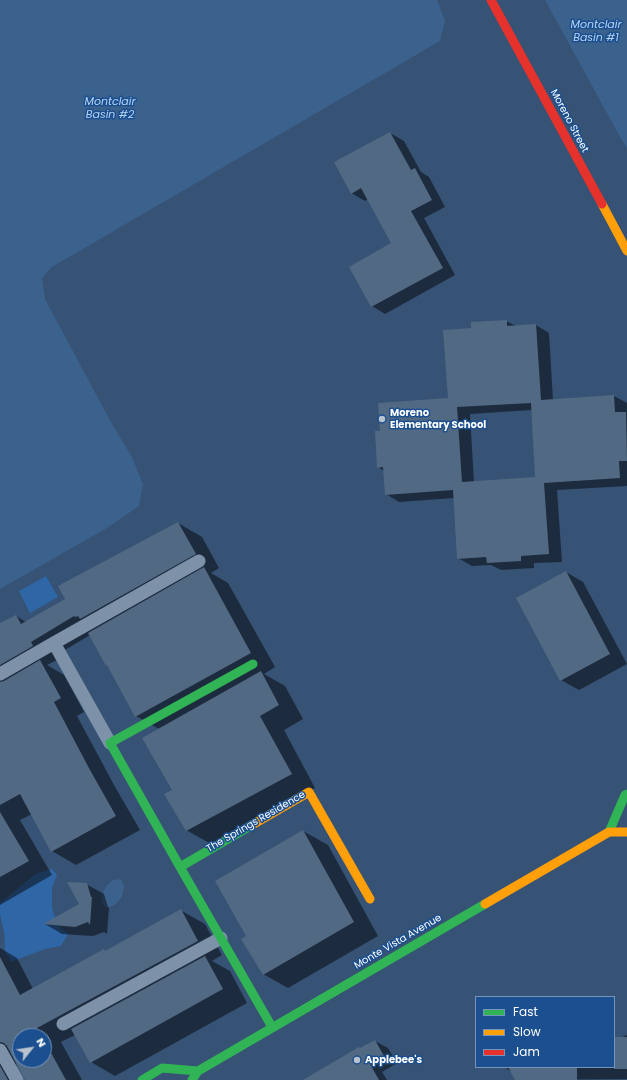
<!DOCTYPE html>
<style>
body{margin:0}
#map{position:relative;width:627px;height:1080px;overflow:hidden;background:#365274;font-family:Poppins,sans-serif}
canvas{display:block}
.legend{position:absolute;left:475px;top:996px;width:140px;height:72px;box-sizing:border-box;background:#1b4f8f;border:1px solid #7695bc;margin:0;padding:5px 7px;list-style:none;font-size:12px;color:#fff}
.legend li{display:flex;align-items:center;gap:8px;height:20px}
.legend b{width:20px;border:1px solid #7695bc}
.north{position:absolute;left:12px;top:1028px;width:40px;height:40px;box-sizing:border-box;background:#1b4f8f;border:1px solid #7695bc;border-radius:50%;rotate:60deg;font-size:11px;font-weight:700;line-height:16px;text-align:center;color:#fff}
.north::after{content:'';display:block;margin:auto;width:14px;height:18px;background:#b9c2ce;clip-path:polygon(50% 0,100% 100%,50% 72%,0 100%)}
</style>
<div id="map">
<canvas width="627" height="1080"></canvas>
<ul class="legend">
<li><b style="height:5px;background:#30b455"></b>Fast</li>
<li><b style="height:5px;background:#ff9f0a"></b>Slow</li>
<li><b style="height:5px;background:#e5322d"></b>Jam</li>
</ul>
<div class="north">N</div>
</div>
<script>
const ctx = document.querySelector('canvas').getContext('2d');
ctx.lineJoin = 'round';
function fill(path, color) { ctx.fillStyle = color; ctx.fill(path, 'evenodd'); }
const toPath = rows => new Path2D(rows.map(r => 'M' + r).join(''));
function strokePath(path, color, width, dash) { ctx.strokeStyle = color; ctx.lineWidth = width; ctx.lineCap = dash ? 'butt' : 'round'; ctx.setLineDash(dash || []); ctx.stroke(path); }
function write(font, color, halo, rows, align = 'center') {
  ctx.font = font + ' Poppins,sans-serif'; ctx.lineWidth = 3; ctx.setLineDash([]); ctx.textBaseline = 'middle'; ctx.strokeStyle = halo; ctx.fillStyle = color; for (const [text, x, y, turn = 0] of rows) {
    ctx.save(); ctx.translate(x, y); ctx.rotate((+turn || 0) * Math.PI / 180); ctx.textAlign = isNaN(turn) ? turn : align; if (halo) ctx.strokeText(text, 0, 0); ctx.fillText(text, 0, 0); ctx.restore();
  }
}
fill(toPath([
 [46,576,58,597,30,613,19,591],
 [52,869,57,875,52,888,52,907,57,925,68,934,61,946,45,949,11,962,5,951,4,932,0,914,0,903,37,873]
]), '#2f66a5');
fill(toPath([
 [0,0,437,0,445,21,440,41,52,267,42,278,45,299,112,424,131,455,143,484,139,506,107,528,0,589],
 [545,0,627,0,627,148,620,137],
 [119,879,122,881,124,887,122,897,115,905,106,908,101,901,103,892,107,885,113,880]
]), '#3b618d');
fill(toPath([
 [390,133,404,141,421,172,429,177,445,207,424,218,455,275,385,314,372,306,393,244,368,199,365,201,351,193],
 [506,321,516,326,536,325,549,333,553,400,614,396,627,403,627,486,557,490,562,562,534,563,534,568,501,570,491,565,472,566,458,558,454,498,399,502,386,494,384,471,378,467,381,432,449,399,472,329],
 [532,410,537,478,474,482,470,414],
 [178,523,202,537,219,568,211,573,228,583,275,667,264,674,285,686,303,719,284,730,315,788,211,844,186,830,173,790,159,729,136,716,109,666,107,665,90,635,55,656,57,660,47,665,64,675,84,712,77,716,114,785,140,830,76,865,52,851,32,814,20,820,52,875,0,905,0,625,16,616,26,622,66,599],
 [566,572,583,582,627,664,579,690,561,680],
 [303,831,328,845,378,936,288,988,263,974,247,937],
 [86,884,104,894,108,907,109,908,107,934,104,932,93,936,62,934,45,924,80,905],
 [180,910,205,924,222,955,212,961,230,971,247,1003,115,1076,91,1062,75,1035,61,1042,82,1080,26,1080,17,1062,16,1064,17,1068,23,1080,0,1080,0,948,17,958,33,989,106,952],
 [20,1036,44,1036,44,1060,20,1060],
 [627,1035,627,1079,516,1080,512,1072,504,1067,614,1067,614,1038,620,1038],
 [375,1041,388,1048,397,1063,382,1072,387,1080,305,1080]
]), '#0007');
fill(toPath([
 [390,132,411,170,415,168,432,200,411,211,443,268,371,307,349,267,391,243,361,188,351,194,334,162],
 [507,320,507,326,536,324,541,400,614,395,615,412,626,412,627,461,619,461,620,478,544,483,549,554,521,556,521,561,487,563,486,557,457,559,453,490,385,495,383,467,377,468,375,431,380,431,378,403,448,398,443,330,471,328,471,322],
 [531,403,535,477,462,482,457,407],
 [178,522,196,554,80,619,78,616,75,617,74,616,31,642,33,646,0,665,0,623,16,615,21,624,65,599,58,586],
 [204,567,251,653,135,717,107,665,106,666,88,633],
 [566,571,610,654,560,681,516,598],
 [40,660,61,698,54,702,90,770,116,816,51,852,20,794,0,805,0,682,4,681],
 [261,671,279,705,260,716,292,774,186,831,164,794,172,790,142,738],
 [0,812,29,861,0,877],
 [303,830,354,922,263,975,241,939,246,936,215,881],
 [67,882,87,883,91,897,92,897,90,925,88,922,75,927,43,924,79,904],
 [181,909,198,941,37,1028,42,1036,20,1036,20,1060,44,1060,44,1040,66,1080,25,1080,7,1046,4,1043,0,1042,0,957,20,995,104,949,105,951],
 [205,956,223,989,90,1063,71,1029],
 [614,1037,627,1037,627,1069,614,1069],
 [375,1040,384,1056,370,1064,379,1080,303,1080,359,1047,360,1048],
 [0,1066,8,1080,0,1080],
 [508,1067,577,1067,577,1080,515,1080]
]), '#526984');
strokePath(toPath([
 [0,674,54,643],
 [110,743,54,643,199,561],
 [63,1024,221,938],
 [0,1050,17,1080]
]), '#7d92a8', 13);
strokePath(toPath([
 [252,825,180,867,272,1027],
 [609,832,625,795,627,794],
 [180,867,110,743,253,664],
 [142,1080,162,1068,198,1071],
 [192,1080,198,1071,485,904]
]), '#30b455', 9);
strokePath(toPath([
 [602,204,627,251],
 [252,825,309,792,370,899],
 [485,904,609,832,627,832]
]), '#ff9f0a', 9);
strokePath(toPath([
 [491,0,602,204]
]), '#e5322d', 9);
for (const [x, y, r, color] of [
 [382,419,4,"#b9c2ce"],
 [357,1060,4,"#b9c2ce"]
]) { const dot = new Path2D(); dot.arc(x, y, r, 0, 2 * Math.PI); ctx.fillStyle = color; ctx.fill(dot); strokePath(dot, '#1b4f8f', 1.5); }
write('10px', '#fff', '#1b4f8f', [
 ["Moreno Street",569,121,62],
 ["The Springs Residence",256,822,-30],
 ["Monte Vista Avenue",398,942,-30]
]);
write('bold 10px', '#fff', '#1b4f8f', [
 ["Moreno",390,413],
 ["Elementary School",390,425],
 ["Applebee's",365,1060]
], 'left');
write('italic 11px', '#b5d3f5', '#1b4f8f', [
 ["Montclair",596,25],
 ["Basin #1",596,38],
 ["Montclair",110,102],
 ["Basin #2",110,115]
]);
</script>
